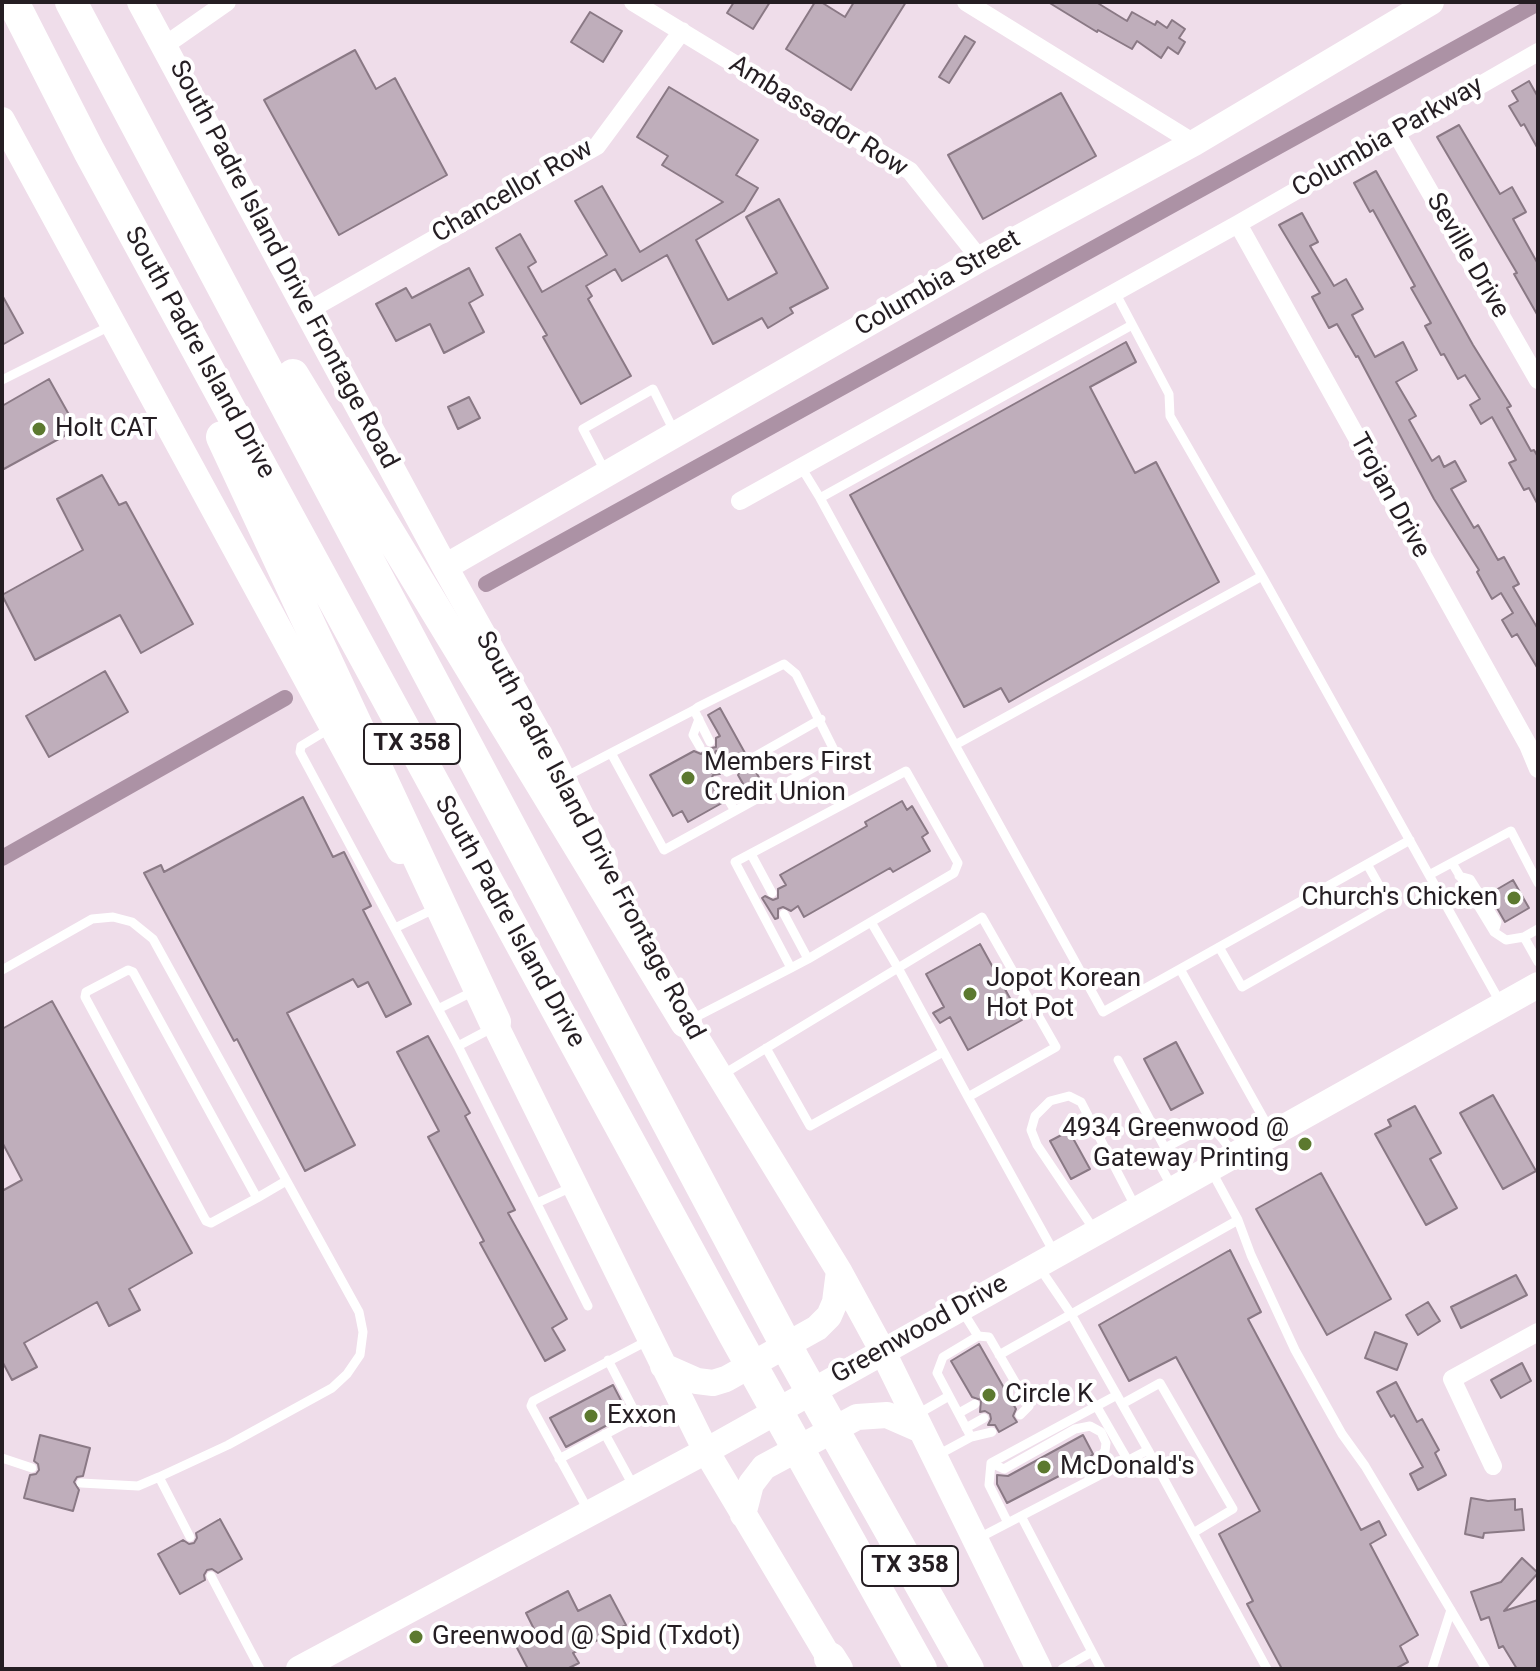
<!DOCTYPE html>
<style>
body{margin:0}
#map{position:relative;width:1540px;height:1671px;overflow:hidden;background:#efddea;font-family:Roboto,sans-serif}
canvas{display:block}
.frame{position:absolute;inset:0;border:4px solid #251e23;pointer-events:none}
</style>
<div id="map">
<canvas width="1540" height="1671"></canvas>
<div class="frame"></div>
</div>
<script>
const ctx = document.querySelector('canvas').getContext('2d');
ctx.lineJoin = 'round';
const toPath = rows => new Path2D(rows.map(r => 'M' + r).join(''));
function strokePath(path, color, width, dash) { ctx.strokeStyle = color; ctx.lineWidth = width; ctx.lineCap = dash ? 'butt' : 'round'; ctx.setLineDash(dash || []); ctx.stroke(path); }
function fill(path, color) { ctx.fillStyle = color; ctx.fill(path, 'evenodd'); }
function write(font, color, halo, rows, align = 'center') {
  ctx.font = font + ' Roboto,sans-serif'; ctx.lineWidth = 8; ctx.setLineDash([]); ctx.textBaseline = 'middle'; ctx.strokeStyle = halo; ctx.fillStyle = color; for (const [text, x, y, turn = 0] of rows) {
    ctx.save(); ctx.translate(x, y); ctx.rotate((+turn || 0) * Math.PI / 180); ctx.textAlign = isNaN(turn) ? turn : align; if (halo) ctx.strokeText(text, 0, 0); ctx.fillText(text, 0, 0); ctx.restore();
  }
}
strokePath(toPath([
 [486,584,1538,3],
 [2,858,285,698]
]), '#ac92a5', 16);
const building = toPath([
 [734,2,770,2,753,29,727,13,734,2],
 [815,2,821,2,845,17,854,2,906,2,851,90,786,49,815,2],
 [1048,2,1096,2,1127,21,1132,12,1155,25,1157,21,1167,28,1172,20,1185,29,1179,38,1185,42,1178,54,1168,47,1161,58,1137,41,1132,49,1098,30,1097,32,1048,2],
 [590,12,622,31,603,62,571,42,590,12],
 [965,36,975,42,949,83,939,77,965,36],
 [355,50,376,89,395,78,447,175,339,235,264,100,355,50],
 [1529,81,1538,97,1538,149,1524,124,1521,126,1509,106,1518,101,1512,91,1529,81],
 [669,87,758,140,736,175,758,188,744,211,696,240,728,300,777,273,746,217,779,199,828,288,790,308,793,313,768,328,762,318,713,344,667,255,622,281,615,269,586,286,592,296,588,299,631,376,581,404,543,337,547,335,496,248,520,234,536,262,528,267,542,292,607,255,575,201,602,186,640,252,723,202,662,165,668,156,637,137,669,87],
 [1061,93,1096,156,983,219,948,155,1061,93],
 [1459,125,1500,194,1512,187,1526,212,1513,219,1538,264,1538,316,1514,274,1517,273,1437,137,1459,125],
 [1376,171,1473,345,1511,406,1507,408,1531,451,1534,450,1538,457,1538,505,1529,488,1524,490,1509,463,1516,460,1492,417,1481,424,1470,405,1480,399,1465,375,1458,379,1444,354,1441,355,1425,326,1431,323,1411,288,1415,286,1373,210,1370,212,1354,183,1376,171],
 [1302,213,1318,242,1310,246,1334,286,1346,279,1363,309,1352,315,1375,357,1403,342,1417,370,1396,382,1416,416,1409,420,1432,461,1439,456,1444,467,1455,461,1466,481,1451,489,1474,528,1478,525,1498,560,1504,557,1519,584,1513,587,1538,629,1538,669,1517,634,1512,637,1502,620,1513,613,1501,593,1492,599,1477,572,1479,570,1434,499,1358,356,1356,357,1337,324,1329,328,1312,297,1320,293,1279,225,1302,213],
 [469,268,483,295,469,303,484,332,444,353,430,324,396,341,376,304,406,288,412,298,469,268],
 [2,295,23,333,2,345,2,295],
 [1126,342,1136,362,1090,387,1135,473,1156,462,1219,582,1009,702,1001,688,964,707,850,495,1126,342],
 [49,379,77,429,2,470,2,406,49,379],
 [469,397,480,418,458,429,448,407,469,397],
 [102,475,119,505,126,502,193,624,141,653,120,615,35,660,2,595,83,550,57,499,102,475],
 [105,671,128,712,49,757,26,716,105,671],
 [720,708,745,753,742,763,746,767,753,767,761,781,746,789,738,775,742,769,741,764,736,761,730,762,723,752,716,751,712,759,720,774,713,775,710,782,722,803,688,822,682,811,673,816,650,775,694,751,701,754,707,749,716,747,716,738,720,736,708,715,720,708],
 [303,797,333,857,344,852,371,906,363,910,411,1004,386,1017,368,982,358,987,353,979,287,1013,355,1145,305,1171,237,1039,234,1041,144,873,161,865,164,872,303,797],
 [902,801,907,810,912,806,928,833,922,837,930,851,893,872,890,868,804,917,798,906,791,911,783,907,778,909,778,918,775,919,762,898,765,896,773,900,778,898,778,889,786,885,780,875,867,826,865,822,902,801],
 [1513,880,1529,908,1505,922,1489,894,1513,880],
 [980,944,1022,1020,968,1050,950,1017,940,1023,933,1013,944,1007,926,974,980,944],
 [52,1001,192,1253,129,1289,140,1310,109,1326,97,1302,24,1343,37,1367,12,1380,2,1361,2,1191,22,1180,2,1142,2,1029,52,1001],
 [428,1036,470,1113,465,1116,515,1210,508,1213,567,1319,552,1328,565,1350,545,1361,480,1243,484,1241,428,1137,439,1131,397,1052,428,1036],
 [1176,1042,1203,1093,1171,1110,1144,1059,1176,1042],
 [1493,1095,1536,1171,1503,1189,1460,1113,1493,1095],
 [1415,1106,1441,1153,1430,1159,1457,1208,1426,1225,1375,1134,1391,1126,1388,1120,1415,1106],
 [1069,1131,1090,1169,1071,1179,1050,1141,1069,1131],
 [1321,1173,1391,1299,1327,1335,1256,1209,1321,1173],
 [1230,1250,1261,1312,1248,1319,1361,1530,1379,1521,1386,1535,1370,1544,1418,1635,1400,1646,1408,1662,1395,1669,1282,1669,1247,1604,1253,1601,1219,1534,1260,1511,1176,1357,1129,1381,1099,1325,1230,1250],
 [1516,1275,1527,1295,1461,1328,1451,1307,1516,1275],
 [1428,1302,1440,1321,1418,1335,1406,1315,1428,1302],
 [1375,1332,1407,1344,1397,1370,1365,1358,1375,1332],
 [979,1344,1016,1409,1013,1416,1017,1422,999,1432,995,1425,988,1425,991,1419,990,1414,985,1411,980,1412,981,1400,972,1397,951,1361,979,1344],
 [1522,1363,1531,1381,1501,1398,1491,1380,1522,1363],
 [1396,1382,1417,1422,1422,1419,1439,1450,1435,1453,1446,1475,1418,1490,1410,1474,1423,1467,1394,1415,1391,1417,1377,1392,1396,1382],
 [613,1385,628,1414,566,1447,550,1418,613,1385],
 [40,1435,90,1448,83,1476,77,1477,74,1482,79,1490,73,1511,24,1498,30,1475,36,1474,39,1470,38,1464,34,1461,40,1435],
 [1083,1435,1093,1454,1086,1462,1007,1503,997,1484,997,1475,1008,1476,1083,1435],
 [1471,1498,1488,1501,1515,1499,1515,1510,1522,1509,1524,1530,1484,1533,1483,1538,1465,1534,1471,1498],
 [220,1519,242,1559,218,1573,212,1569,207,1570,204,1575,205,1580,180,1594,158,1554,183,1540,189,1544,194,1543,197,1538,196,1533,220,1519],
 [1522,1558,1538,1573,1504,1611,1538,1600,1538,1669,1517,1669,1503,1646,1499,1648,1489,1617,1481,1620,1471,1592,1501,1582,1522,1558],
 [568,1591,578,1611,610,1595,626,1625,573,1653,579,1663,567,1669,528,1669,515,1644,536,1633,526,1613,568,1591]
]);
fill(building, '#bfaebb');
strokePath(building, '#8a7985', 2);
strokePath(toPath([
 [1115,292,1169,394,1170,416,1262,576],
 [2,380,110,326],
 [801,467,820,498],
 [606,473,583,429,653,389,674,431],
 [694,710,710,742],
 [699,719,693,735,700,747],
 [329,729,301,746,300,752,458,1046,588,1306],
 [955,745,820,498,1132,325],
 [719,758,727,772,735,768],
 [749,760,821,719],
 [565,777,611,753,694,710,698,707,784,664,796,674,835,752,831,758,664,850,611,753],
 [717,781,735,811],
 [751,854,772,893],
 [1452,863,1494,932,1506,940,1524,937],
 [1429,875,1511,831,1538,883],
 [1459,876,1470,879,1497,922,1494,932],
 [784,914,808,959],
 [395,928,432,910],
 [1538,929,1524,937,1538,962],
 [1219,947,1242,987,1389,903,1367,864],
 [1180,969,1410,840],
 [2,970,92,919,113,917,132,922,153,939,359,1312,363,1332,360,1355,347,1374,332,1388,228,1445,159,1477,190,1537],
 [438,1009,474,991],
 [692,1019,791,968,808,959,954,873,958,863,906,771,735,862,791,968],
 [458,1046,494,1027],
 [766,1048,810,1126,943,1052],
 [1118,1060,1165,1148],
 [722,1075,898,968,982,917,1056,1047,968,1097,898,968,871,922],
 [968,1097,1055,1254],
 [1270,1130,1180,969,1103,1012,955,745,1262,576,1500,1002],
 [1212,1172,1238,1220,1251,1255,1295,1350,1342,1434,1365,1466,1486,1669],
 [1173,1189,1160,1165,1160,1155,1165,1148,1201,1129,1209,1128,1216,1131,1232,1151],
 [257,1198,133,972,128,970,86,992,85,997,206,1221,211,1223,257,1198,286,1181],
 [537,1203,572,1187],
 [1095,1231,1037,1145,1031,1130,1035,1116,1050,1101,1069,1096,1081,1102,1135,1206],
 [1039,1267,1071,1314,1148,1450],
 [963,1312,978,1336],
 [999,1355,1238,1220],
 [1122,1404,1160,1383,1233,1509,1193,1533],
 [1097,1407,1127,1459],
 [959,1413,975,1404],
 [916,1415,949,1396],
 [966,1428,984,1418],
 [605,1434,634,1487],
 [971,1437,992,1432],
 [936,1456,971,1437,937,1373,943,1357,978,1336,989,1337,1029,1406,1020,1415],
 [2,1458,32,1468],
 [559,1459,634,1419,636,1414,608,1360],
 [991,1463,1004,1469,1075,1429,1090,1426,1101,1432,1106,1443,1105,1451,1089,1470,1089,1480],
 [81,1483,138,1486,159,1477],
 [588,1510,531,1406,533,1401,647,1341],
 [1021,1516,1101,1669],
 [1008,1523,989,1485,991,1463,1117,1395],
 [977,1539,1148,1450,1267,1669],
 [211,1576,260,1669],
 [1062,1669,1092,1652],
 [1432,1669,1451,1610]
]), '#fff', 9);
strokePath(toPath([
 [633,2,910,171,980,259],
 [966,2,1194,143],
 [164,46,227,2],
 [1396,133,1538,380],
 [1238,224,1528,745,1538,769],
 [306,312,597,146,682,31],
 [740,501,1238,224,1538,52],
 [1493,1466,1452,1379,1538,1332]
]), '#fff', 18);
strokePath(toPath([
 [140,2,445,567,550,754,605,863],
 [2,120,400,851],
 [445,567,980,259,1194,143,1431,2],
 [677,1006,839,1271,882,1350,1039,1669],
 [487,1008,706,1451,836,1669],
 [663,1366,697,1381,713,1383,726,1379,817,1328,829,1316,835,1302,839,1271],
 [743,1515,751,1484,764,1467,857,1417,887,1415,919,1429],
 [299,1669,706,1451,1538,985]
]), '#fff', 26);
strokePath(toPath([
 [13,2,89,151,735,1336,921,1669],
 [71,2,794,1360,968,1669],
 [293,375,686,1022],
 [222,437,495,1022],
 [830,1658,837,1669]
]), '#fff', 32);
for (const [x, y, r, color] of [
 [39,429,8,"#5c792f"],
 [688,778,8,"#5c792f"],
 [1514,898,8,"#5c792f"],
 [970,994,8,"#5c792f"],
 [1305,1144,8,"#5c792f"],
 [989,1395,8,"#5c792f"],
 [591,1416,8,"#5c792f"],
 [1044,1467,8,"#5c792f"],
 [416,1637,8,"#5c792f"]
]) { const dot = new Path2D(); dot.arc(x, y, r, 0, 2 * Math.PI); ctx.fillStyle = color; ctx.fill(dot); strokePath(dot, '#fff', 3); }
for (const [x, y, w] of [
 [412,744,96],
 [910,1566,96]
]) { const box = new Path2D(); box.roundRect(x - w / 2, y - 20, w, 40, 6); ctx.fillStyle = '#fff'; ctx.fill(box); strokePath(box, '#251e23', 2); }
write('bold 24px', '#251e23', null, [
 ["TX 358",412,744],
 ["TX 358",910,1566]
]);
write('26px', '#251e23', '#fff', [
 ["Ambassador Row",818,117,32],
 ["Columbia Parkway",1388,138,-30],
 ["Chancellor Row",513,192,-30],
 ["Seville Drive",1467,256,60],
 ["South Padre Island Drive Frontage Road",283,265,62],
 ["Columbia Street",938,284,-30],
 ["South Padre Island Drive",199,353,61],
 ["Trojan Drive",1389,496,61],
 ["South Padre Island Drive Frontage Road",589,836,62],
 ["South Padre Island Drive",509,922,61],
 ["Greenwood Drive",920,1330,-29]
]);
write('26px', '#251e23', '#fff', [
 ["Holt CAT",55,429],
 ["Members First",704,763],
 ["Credit Union",704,793],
 ["Church's Chicken",1498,898,"right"],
 ["Jopot Korean",986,979],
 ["Hot Pot",986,1009],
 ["4934 Greenwood @",1289,1129,"right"],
 ["Gateway Printing",1289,1159,"right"],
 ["Circle K",1005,1395],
 ["Exxon",607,1416],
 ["McDonald's",1060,1467],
 ["Greenwood @ Spid (Txdot)",432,1637]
], 'left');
</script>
